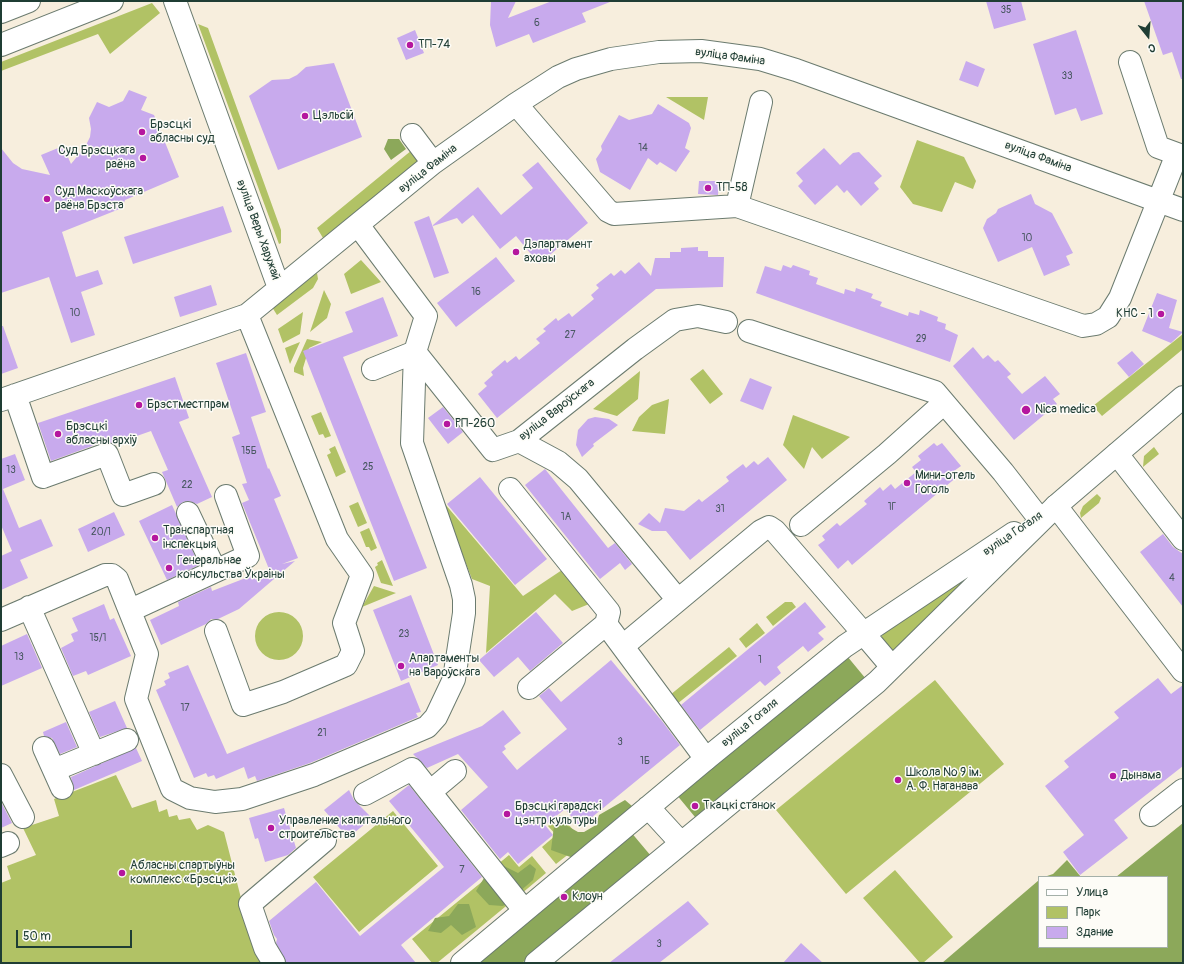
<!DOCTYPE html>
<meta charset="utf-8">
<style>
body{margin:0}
#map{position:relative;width:1184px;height:964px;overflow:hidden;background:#f7eedd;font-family:Pangolin,sans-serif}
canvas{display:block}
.frame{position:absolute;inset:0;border:2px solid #1f3d34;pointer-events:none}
.legend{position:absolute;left:1038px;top:876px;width:130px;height:72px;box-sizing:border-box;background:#fdfcf7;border:1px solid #a4b0a9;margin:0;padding:5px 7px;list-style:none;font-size:12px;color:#1f3d34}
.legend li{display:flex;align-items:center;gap:8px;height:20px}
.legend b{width:20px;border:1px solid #a4b0a9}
.north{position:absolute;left:1128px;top:16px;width:40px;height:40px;-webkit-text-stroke:3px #fdfcf7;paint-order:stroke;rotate:163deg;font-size:11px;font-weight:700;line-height:16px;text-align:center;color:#1f3d34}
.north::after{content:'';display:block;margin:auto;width:14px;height:18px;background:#1f3d34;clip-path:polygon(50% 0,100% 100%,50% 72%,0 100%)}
.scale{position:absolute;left:16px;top:930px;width:116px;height:18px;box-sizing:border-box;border:2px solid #1f3d34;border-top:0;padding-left:5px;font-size:12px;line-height:14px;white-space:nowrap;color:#1f3d34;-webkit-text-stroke:3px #fdfcf7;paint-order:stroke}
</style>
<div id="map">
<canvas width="1184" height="964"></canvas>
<div class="frame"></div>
<ul class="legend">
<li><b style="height:5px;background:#fff"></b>Улица</li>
<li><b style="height:11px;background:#b1c265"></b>Парк</li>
<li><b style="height:11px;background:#c8aaed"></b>Здание</li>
</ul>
<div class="north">С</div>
<div class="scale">50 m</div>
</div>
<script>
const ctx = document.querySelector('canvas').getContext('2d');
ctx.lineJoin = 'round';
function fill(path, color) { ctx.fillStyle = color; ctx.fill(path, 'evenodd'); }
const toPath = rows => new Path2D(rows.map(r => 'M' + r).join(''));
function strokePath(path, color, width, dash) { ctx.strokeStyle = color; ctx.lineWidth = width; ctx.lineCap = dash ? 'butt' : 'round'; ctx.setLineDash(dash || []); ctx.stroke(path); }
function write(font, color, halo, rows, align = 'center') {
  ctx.font = font + ' Pangolin,sans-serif'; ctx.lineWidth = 3; ctx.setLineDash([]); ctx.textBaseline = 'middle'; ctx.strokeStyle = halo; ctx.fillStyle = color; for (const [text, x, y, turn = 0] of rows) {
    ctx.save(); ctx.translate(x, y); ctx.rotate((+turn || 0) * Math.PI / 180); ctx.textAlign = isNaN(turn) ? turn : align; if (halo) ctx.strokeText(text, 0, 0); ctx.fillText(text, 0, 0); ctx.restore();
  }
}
fill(toPath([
 [152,3,160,13,110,54,98,34,1,71,1,62],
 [198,24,208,28,281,230,281,243,279,244],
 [666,97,708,97,704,120],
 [917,140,964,157,976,181,973,189,955,182,942,212,913,204,900,187],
 [412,150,420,160,323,238,317,228],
 [361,260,381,282,351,294,344,274],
 [317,273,318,279,313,288,277,315,272,307],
 [324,290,331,304,327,318,310,332],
 [303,312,300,334,283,343,278,329],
 [1183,334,1183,349,1102,416,1093,406],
 [307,339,322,342,309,348,303,368,304,376,294,372,294,368],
 [300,342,290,364,285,348],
 [703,369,723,394,710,404,690,379],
 [640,371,638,399,617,416,593,409],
 [669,399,665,434,632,431,639,417,652,405],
 [321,412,331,436,325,438,323,434,319,435,311,416],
 [793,415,850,437,822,459,812,447,804,469,783,445],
 [335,446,346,472,336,477,327,455,331,453,329,449],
 [1154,447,1159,454,1143,467,1144,456],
 [1097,494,1101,498,1099,503,1081,518,1080,513,1083,506],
 [358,502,367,523,358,527,349,506],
 [445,504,523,596,565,568,594,602,572,611,555,594,486,653,490,586,472,579,443,505],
 [369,528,377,548,371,551,369,547,366,547,360,532],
 [992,556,898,650,890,651,881,639,884,630],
 [382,560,393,586,381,583,375,567,378,565,377,563],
 [374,586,396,593,362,607],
 [785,602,792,602,796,607,773,626,766,617],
 '255 636a24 24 0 1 1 48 0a24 24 0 1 1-48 0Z',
 [757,623,765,633,746,648,739,639],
 [729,647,737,656,677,704,670,695],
 [935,680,1004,764,846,894,776,810],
 [116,775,132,808,156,800,159,812,167,809,169,817,177,815,179,820,190,818,197,830,208,825,224,832,250,933,266,963,1,963,1,883,11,879,7,866,36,855,23,828,59,816,54,799],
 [393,811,438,866,359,932,313,877],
 [560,815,584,842,556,864,542,847,556,835,548,826],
 [509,855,519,867,532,856,546,873,521,894,497,865],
 [895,870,953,937,923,963,920,963,863,898],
 [489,876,511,902,437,963,432,963,412,939]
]), '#b1c265');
fill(toPath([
 [388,139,399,139,406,149,391,160,384,149],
 [847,656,866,679,695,817,676,794],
 [625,800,632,806,626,816,576,859,551,850,554,826,562,823,578,832,584,832,596,825,599,815],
 [1183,823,1183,963,942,963,1039,880,1039,947,1167,947,1167,877,1116,877],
 [630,831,651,856,522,963,471,963],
 [1067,860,1081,877,1044,877,1053,874],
 [530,864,536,869,533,880,503,906,489,905,476,891,489,870,504,866,518,873],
 [458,904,469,904,476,927,462,935,451,925,441,933,428,931,435,918,449,916]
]), '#8ca85a');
fill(toPath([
 [491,1,516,1,508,18,552,1,610,2,582,13,586,22,533,43,529,34,496,47,490,25],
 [986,1,1021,1,1026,20,994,29],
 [1144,1,1183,1,1183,79,1181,79,1172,52,1163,55],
 [415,30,424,53,406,60,397,38],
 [1076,30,1103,114,1081,121,1076,108,1055,115,1033,44],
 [966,61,985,69,978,87,959,80],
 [334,63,362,137,278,170,249,96,272,80,289,79,297,75,306,67],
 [129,90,147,97,141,110,154,115,179,177,125,200,122,208,62,232,76,277,98,270,103,284,81,292,95,335,71,343,49,277,1,293,1,148,13,163,22,169,50,175,41,155,63,146,71,164,85,147,90,137,91,129,89,118,97,102,109,107,123,101],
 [658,104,689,123,691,128,685,148,690,151,676,172,660,162,657,165,648,158,630,190,600,172,596,159,602,150,601,146,619,115,629,120,652,114],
 [824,148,840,165,853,153,859,152,882,176,874,183,879,189,861,206,847,190,844,193,837,185,815,205,798,186,803,181,796,173],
 [538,162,588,223,539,264,516,236,500,249,473,215,462,224,457,218,433,226,433,225,478,187,501,215,533,188,522,175],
 [699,181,719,181,718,195,698,194],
 [1031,194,1035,204,1052,213,1073,253,1066,256,1070,265,1044,276,1032,247,998,262,983,228,987,219,996,213,998,209],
 [223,206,232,232,133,264,124,237],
 [429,216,449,273,434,278,414,222],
 [698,247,698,251,708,251,708,257,724,257,723,287,656,289,497,418,478,394,487,386,484,383,493,375,491,372,505,360,507,363,516,356,519,360,540,343,536,339,546,331,543,329,556,318,558,321,569,313,572,317,594,299,591,295,599,288,596,285,611,273,614,276,621,270,625,274,639,262,651,276,655,258,670,258,670,252,681,252,681,248],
 [496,257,515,281,456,327,437,303],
 [783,265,791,268,793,265,810,271,809,275,818,278,816,284,844,294,845,289,855,292,856,288,873,294,871,298,882,302,880,306,908,316,909,312,919,315,920,310,938,317,937,321,946,324,945,329,958,335,950,362,756,293,765,266,781,271],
 [211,285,217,305,180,317,174,297],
 [1157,293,1177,300,1169,328,1183,332,1171,343,1142,331],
 [383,297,398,336,343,357,427,568,394,581,303,351,353,332,345,312],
 [1,326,3,326,18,368,1,374],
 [973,347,983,359,988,355,995,362,998,360,1011,374,1007,377,1022,394,1045,376,1060,394,1053,399,1057,404,1014,440,953,366],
 [1132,351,1144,364,1129,377,1117,363],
 [246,353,266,412,251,417,268,469,269,468,281,496,274,499,298,558,282,564,295,561,239,609,218,619,211,619,206,624,161,645,150,620,179,606,178,602,211,587,212,591,269,569,242,503,249,500,242,484,247,483,232,437,240,434,216,363],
 [175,377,189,418,179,422,212,497,197,504,189,501,183,502,177,507,162,472,168,470,151,431,114,444,109,442,103,442,51,461,38,423],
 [750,378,772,387,763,410,740,401],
 [443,407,463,432,448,444,428,418],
 [595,417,609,419,618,425,593,444,594,446,582,457,576,445,578,430,588,419],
 [934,443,937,446,942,443,961,466,954,471,958,476,852,565,848,560,838,569,818,545,825,540,822,536,837,523,840,526,867,504,864,501,880,487,883,491,891,484,895,489,916,472,912,467,921,460,918,456],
 [15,454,25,480,3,489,19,528,41,519,53,546,20,560,28,578,1,590,1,556,12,551,1,525,1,459],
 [768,457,787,480,690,560,666,531,652,531,638,524,649,513,660,523,665,508,684,511,699,499,702,502,729,481,726,477,743,464,746,468,754,461,758,465],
 [545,469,608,548,615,543,632,564,625,570,620,563,600,579,525,485],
 [480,477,547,559,515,585,447,504],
 [172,505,199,565,167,580,139,521],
 [114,512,125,535,88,552,78,529],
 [1163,534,1173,547,1183,554,1183,607,1140,552],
 [411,595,438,665,401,681,373,610],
 [805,602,826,627,818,633,824,639,808,652,803,646,777,667,781,673,765,686,760,681,700,730,681,705],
 [104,604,110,620,114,618,131,656,88,675,86,671,73,676,61,648,74,641,71,634,78,631,72,618],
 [536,612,563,643,530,671,518,657,494,677,479,660],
 [27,634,42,668,1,686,1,646],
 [611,660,662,721,680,745,580,827,565,809,545,825,553,835,518,864,508,852,500,859,461,810,488,787,458,754,427,768,413,754,482,726,503,710,521,733,504,746,506,749,502,752,517,770,567,729,539,696,549,688,561,702],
 [188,665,227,754,409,682,421,712,416,713,418,717,310,763,257,781,255,776,248,779,244,767,216,779,214,775,208,777,206,773,194,778,156,690,166,685,164,681,170,678,168,673],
 [1158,678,1171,694,1183,685,1183,766,1114,820,1128,838,1080,875,1063,852,1084,835,1045,786,1069,767,1064,761,1119,718,1114,712],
 [115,701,127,728,100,737,89,712],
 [66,722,77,747,60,754,52,738,44,736,43,732],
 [136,748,142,761,74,790,71,777],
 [409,785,482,877,401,945,416,963,286,963,276,943,277,939,274,935,269,921,316,882,360,936,444,867,389,801],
 [349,790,354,800,372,818,348,838,324,810],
 [1,802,12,823,1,828],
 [284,808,296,848,288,855,265,862,258,838,255,839,249,818],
 [688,901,709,924,659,963,609,963],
 [801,943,823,963,783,963]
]), '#c8aaed');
const minor = toPath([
 [175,1,279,288],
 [516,104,608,211,614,214,737,206,1083,326,1096,324,1108,317,1120,298,1177,154,1158,147,1130,62],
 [412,135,433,163],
 [737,206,761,102],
 [749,331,935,392,1003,472,1038,517],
 [415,352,493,450,519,441,635,349,675,320,698,316,726,322],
 [373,369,415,352],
 [15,395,43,477,107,454,123,495,154,484],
 [1,400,247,315,433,163,516,104,558,77,576,69,611,59,659,52,701,51,760,59,796,70,1183,210],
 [519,441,558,462,578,479,678,600],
 [1117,454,1183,539],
 [510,489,609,612,606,624,706,759],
 [1056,506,1183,671],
 [188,513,215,570],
 [801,525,887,454,944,403],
 [29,607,94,754],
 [131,610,248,556,226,496],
 [1,620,105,575,112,575,117,579,147,654,136,699,172,789,190,798,215,802,242,799,314,775,427,727,436,717,454,679,464,613,464,599,461,585,412,443,415,352,426,316,358,225],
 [216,631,243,705,283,692,346,665,353,651,344,623,362,575,337,539,247,315],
 [623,646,761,531,769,527,775,531,781,538,864,634],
 [529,688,606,624],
 [44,748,62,788],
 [54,770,127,740],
 [455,771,430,792,524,910],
 [1,775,23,817],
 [365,794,412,769,430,792],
 [1151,815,1183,790],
 [1,846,8,843],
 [274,963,265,948,250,904,325,840]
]);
const major = toPath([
 [1,12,29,1],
 [1,45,112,1],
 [864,634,892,667],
 [648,807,681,843],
 [462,963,706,759,845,646,1014,533],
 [536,963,877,682,1056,506,1183,397]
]);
strokePath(minor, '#6b7b6f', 24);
strokePath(major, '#6b7b6f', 24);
strokePath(minor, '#fff', 22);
strokePath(major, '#fff', 22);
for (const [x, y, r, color] of [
 [410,45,4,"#b5179e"],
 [305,116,4,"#b5179e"],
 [142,132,4,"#b5179e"],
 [143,158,4,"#b5179e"],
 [708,188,4,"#b5179e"],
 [47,199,4,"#b5179e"],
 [516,252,4,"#b5179e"],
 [1161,314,4,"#b5179e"],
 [139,405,4,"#b5179e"],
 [1026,410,5,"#b5179e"],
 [447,424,4,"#b5179e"],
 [58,434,4,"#b5179e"],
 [907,483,4,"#b5179e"],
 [155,538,4,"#b5179e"],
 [169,568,4,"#b5179e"],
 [401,666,4,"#b5179e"],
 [1113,776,4,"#b5179e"],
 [898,780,4,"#b5179e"],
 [695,806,4,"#b5179e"],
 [507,814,4,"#b5179e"],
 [271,828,4,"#b5179e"],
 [122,873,4,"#b5179e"],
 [564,897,4,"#b5179e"]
]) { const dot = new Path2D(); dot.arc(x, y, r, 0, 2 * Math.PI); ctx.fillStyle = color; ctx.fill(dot); strokePath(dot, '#fdfcf7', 1.5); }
write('10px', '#495862', null, [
 ["35",1006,10],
 ["6",537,23],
 ["33",1067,76],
 ["14",643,148],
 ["10",1027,238],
 ["16",476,292],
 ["10",75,313],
 ["27",570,335],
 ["29",921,339],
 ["15Б",249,451],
 ["25",368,467],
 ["13",11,470],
 ["22",187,485],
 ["1Г",892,507],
 ["31",720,509],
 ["1А",566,517],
 ["20/1",101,532],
 ["4",1172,578],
 ["23",404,634],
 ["15/1",98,638],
 ["13",19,657],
 ["1",760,660],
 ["17",185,708],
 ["21",322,733],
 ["3",620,742],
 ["1Б",645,761],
 ["7",462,870],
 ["3",659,944]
]);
write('12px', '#1f3d34', '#fdfcf7', [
 ["ТП-74",418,45],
 ["Цэльсій",313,116],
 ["Брэсцкі",150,125],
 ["абласны суд",150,139],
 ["Суд Брэсцкага",135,151,"right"],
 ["раёна",135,165,"right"],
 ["ТП-58",716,188],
 ["Суд Маскоўскага",55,192],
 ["раёна Брэста",55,206],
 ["Дэпартамент",524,245],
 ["аховы",524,259],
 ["КНС - 1",1153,314,"right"],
 ["Брэстместпрам",147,405],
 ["Nica medica",1035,410],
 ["РП-260",455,424],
 ["Брэсцкі",66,427],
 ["абласны архіў",66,441],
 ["Мини-отель",915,476],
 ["Гоголь",915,490],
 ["Транспартная",163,531],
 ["інспекцыя",163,545],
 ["Генеральнае",177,561],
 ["консульства Ўкраіны",177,575],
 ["Апартаменты",409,659],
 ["на Вароўскага",409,673],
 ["Школа № 9 ім.",906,773],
 ["А. Ф. Наганава",906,787],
 ["Дынама",1121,776],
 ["Ткацкі станок",703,806],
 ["Брэсцкі гарадскі",515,807],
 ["цэнтр культуры",515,821],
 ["Управление капитального",279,821],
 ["строительства",279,835],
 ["Абласны спартыўны",130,866],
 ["комплекс «Брэсцкі»",130,880],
 ["Клоун",572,897]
], 'left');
write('12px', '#1f3d34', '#fdfcf7', [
 ["вуліца Фаміна",730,57,8],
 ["вуліца Фаміна",1038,157,20],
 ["вуліца Фаміна",428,169,-38],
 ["вуліца Веры Харужай",258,230,70],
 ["вуліца Вароўскага",557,410,-38],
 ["вуліца Гогаля",1013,534,-34],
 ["вуліца Гогаля",750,723,-39]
]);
</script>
